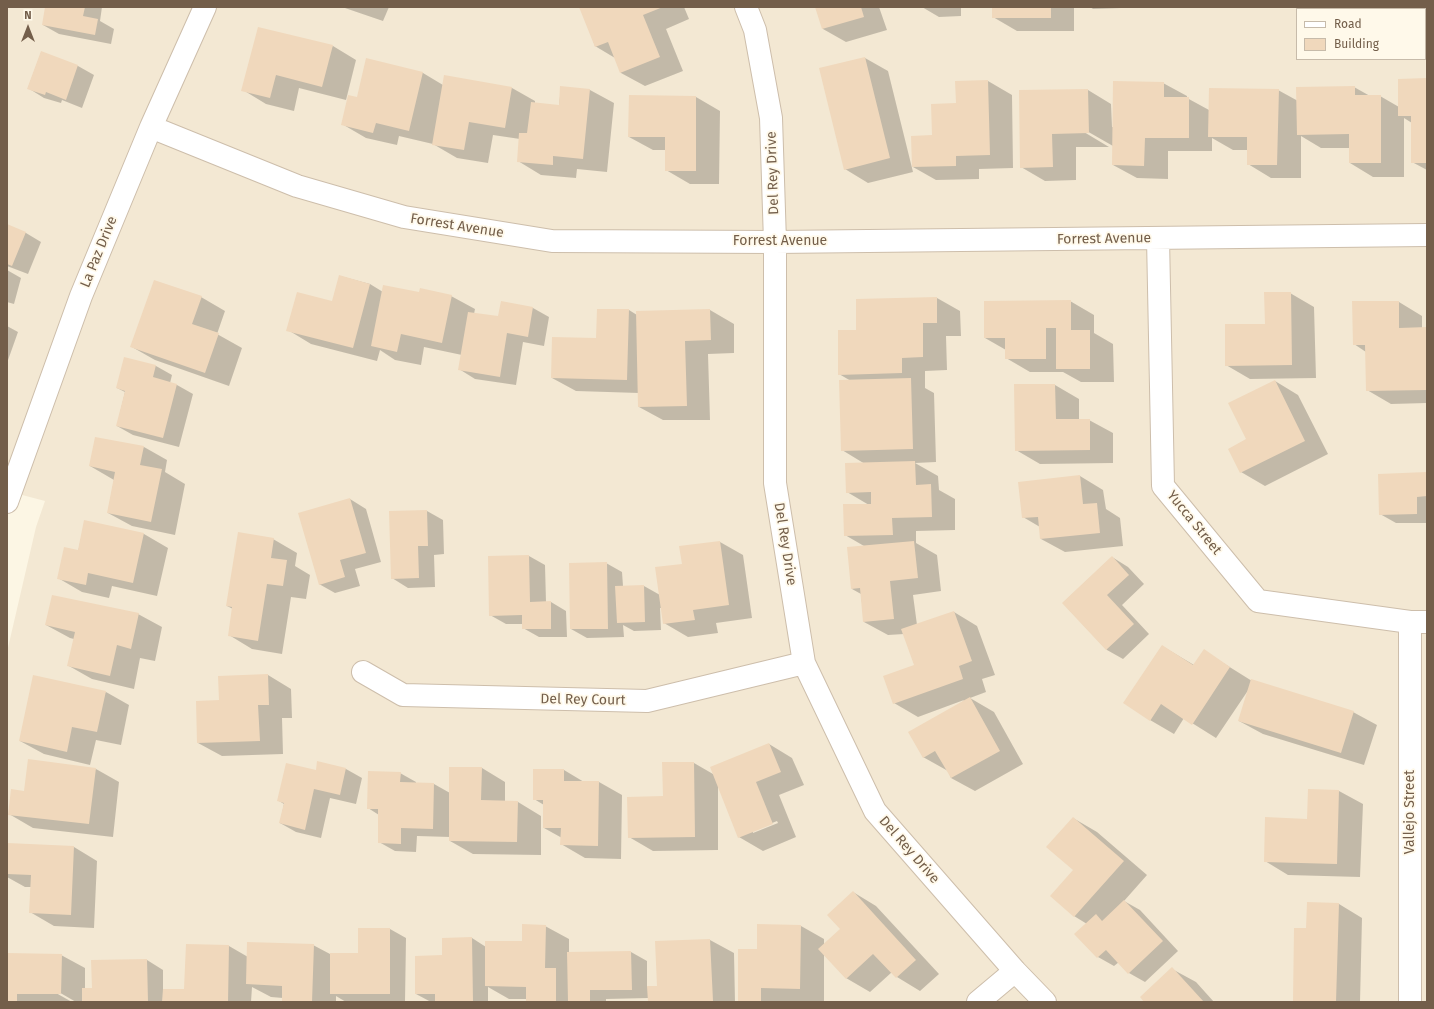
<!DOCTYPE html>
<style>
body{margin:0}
#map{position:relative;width:1434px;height:1009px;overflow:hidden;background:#fcf6e4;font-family:"Fira Sans",sans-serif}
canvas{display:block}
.frame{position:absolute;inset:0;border:8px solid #735e4a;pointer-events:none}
.legend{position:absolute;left:1296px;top:8px;width:130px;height:52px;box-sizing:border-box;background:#fff9ea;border:1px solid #c7bbaa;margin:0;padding:5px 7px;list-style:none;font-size:12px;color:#735e4a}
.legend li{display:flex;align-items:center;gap:8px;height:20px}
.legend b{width:20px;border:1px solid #c7bbaa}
.north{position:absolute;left:8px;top:8px;width:40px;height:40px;-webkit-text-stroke:3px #fff9ea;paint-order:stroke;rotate:0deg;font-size:11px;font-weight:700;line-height:16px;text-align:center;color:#735e4a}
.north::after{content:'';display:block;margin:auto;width:14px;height:18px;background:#735e4a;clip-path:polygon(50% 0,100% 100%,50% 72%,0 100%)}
</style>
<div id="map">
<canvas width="1434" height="1009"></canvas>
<div class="frame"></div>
<ul class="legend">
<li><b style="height:5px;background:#fff"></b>Road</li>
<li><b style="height:11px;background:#f0d8bc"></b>Building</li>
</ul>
<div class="north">N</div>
</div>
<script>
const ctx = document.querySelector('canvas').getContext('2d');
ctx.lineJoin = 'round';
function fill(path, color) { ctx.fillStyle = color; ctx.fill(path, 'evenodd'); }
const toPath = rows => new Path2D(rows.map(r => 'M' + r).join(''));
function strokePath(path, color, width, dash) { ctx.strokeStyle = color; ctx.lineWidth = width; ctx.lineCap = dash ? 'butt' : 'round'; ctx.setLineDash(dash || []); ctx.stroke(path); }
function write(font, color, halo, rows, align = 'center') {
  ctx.font = font + ' "Fira Sans",sans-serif'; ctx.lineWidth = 3.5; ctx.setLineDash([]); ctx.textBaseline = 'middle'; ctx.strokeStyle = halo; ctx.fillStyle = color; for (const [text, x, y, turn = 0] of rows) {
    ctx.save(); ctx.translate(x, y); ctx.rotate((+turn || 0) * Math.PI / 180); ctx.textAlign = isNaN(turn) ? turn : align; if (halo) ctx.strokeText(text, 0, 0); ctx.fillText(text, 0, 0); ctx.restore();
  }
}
fill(toPath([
 [7,7,1427,7,1427,1002,7,1002,7,652,36,527,45,501,7,491],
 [1297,9,1425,9,1425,59,1297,59]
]), '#f3e8d3');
fill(toPath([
 [46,7,102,7,100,21,114,29,111,44,59,34,43,25],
 [342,7,389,7,383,21],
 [581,7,684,7,689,19,666,29,683,71,645,86,621,73,615,58,595,46],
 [816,7,879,7,887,30,846,42,823,29],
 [922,7,961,7,961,16,939,17],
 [993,7,1074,7,1074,31,1017,31,993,17],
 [1090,7,1150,7,1093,9],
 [1183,7,1223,7,1184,8],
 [1276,7,1316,7,1277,8],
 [1384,7,1427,7,1427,8,1387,9],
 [333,46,356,60,346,100,299,88,294,111,266,104,243,90],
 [41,53,78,66,94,75,82,108,62,100,61,103,44,98,28,88],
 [865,58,888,71,913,172,868,183,845,169],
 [367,60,423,73,443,85,512,88,535,101,535,104,559,106,561,87,590,90,614,103,607,172,577,169,576,178,541,175,518,161,520,139,493,135,488,163,457,158,433,144,399,136,397,145,366,138,342,124,358,98],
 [1427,79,1427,170,1412,162,1412,123,1404,118,1404,177,1373,177,1350,163,1350,148,1321,148,1301,136,1301,178,1271,178,1248,164,1248,150,1233,150,1212,138,1212,151,1168,151,1168,179,1137,178,1113,165,1113,146,1085,130,1084,132,1109,147,1076,147,1076,180,1045,181,1021,167,1088,90,1111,104,1112,127,1114,127,1163,83,1187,96,1187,98,1209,110,1278,90,1298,101,1354,87,1370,96,1380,96,1399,107],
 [988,81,1012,95,1013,168,979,169,979,179,936,180,913,167,957,104],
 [630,96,696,97,720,111,719,184,690,184,666,170,666,150,653,150,629,137],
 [7,226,26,233,41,242,28,274,7,266],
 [7,270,21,278,14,304,7,302],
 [340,276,370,284,383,292,451,296,475,309,474,314,499,318,502,303,533,308,549,317,544,346,523,342,516,385,475,379,459,369,462,355,424,347,421,365,395,360,380,350,377,361,311,344,288,330,333,303],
 [1290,293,1314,307,1316,378,1250,379,1226,365,1266,325],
 [201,297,225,311,217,334,242,348,229,386,155,360,132,347],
 [937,298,960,311,961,336,946,336,947,370,925,371,925,388,934,393,936,462,915,463,938,476,939,490,955,499,955,530,916,531,916,543,937,555,941,591,913,595,917,625,954,612,977,626,995,675,982,679,986,692,970,698,994,712,1023,764,975,791,951,778,948,771,923,757,964,700,918,717,894,703,915,666,904,634,888,635,864,622,861,594,852,589,864,546,845,535,869,505,847,492,865,464,842,450,851,381,839,374,857,330],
 [1070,301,1094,315,1094,333,1113,344,1114,382,1081,382,1063,372,1030,372,1006,358,1006,350,985,338],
 [1399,302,1422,316,1422,328,1427,328,1427,403,1391,404,1367,390,1366,352,1354,344],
 [629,310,637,315,637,312,710,310,734,324,734,353,708,354,710,420,663,420,639,407,639,393,576,391,552,378],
 [7,326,18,332,7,363],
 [125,358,156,366,172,375,170,383,177,385,193,394,179,447,133,435,117,426,125,392,117,388],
 [1275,381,1298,395,1328,454,1265,486,1241,472,1247,440],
 [1015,385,1055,385,1079,399,1079,420,1089,420,1113,433,1113,463,1040,464,1016,450],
 [144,447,167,460,165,472,185,484,175,535,132,526,108,513,114,480,90,466],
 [1427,473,1427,523,1396,523,1380,514],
 [1080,476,1103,490,1106,509,1120,518,1123,546,1065,552,1041,539,1040,527,1023,517],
 [350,499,366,509,381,562,355,569,360,586,335,593,319,584],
 [427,511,443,520,444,554,434,555,435,587,408,588,392,578,390,512],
 [85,521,144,534,168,548,157,596,112,586,109,598,82,592,58,578,78,552],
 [273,539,297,553,295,566,310,575,306,599,291,597,282,654,252,649,229,635,233,609,227,606],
 [720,542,743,555,752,618,716,623,718,633,688,637,664,623,662,608,660,608,661,630,634,631,623,625,624,637,587,638,571,629,606,563,622,572,623,586,644,586,660,595],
 [529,556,545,565,546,602,551,602,566,611,567,637,539,637,523,628,523,624,506,624,490,615,489,557],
 [1112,557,1128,567,1144,584,1122,605,1149,634,1123,659,1107,650,1063,603],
 [138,614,162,627,155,661,140,658,134,689,92,679,69,666,74,639,70,638,46,625],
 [1162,646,1194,665,1204,651,1252,681,1353,712,1377,725,1364,765,1263,734,1239,721,1249,689,1216,738,1184,718,1174,734,1150,720],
 [268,675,291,689,292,718,282,718,283,754,222,756,198,743,220,701],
 [106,692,129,705,121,745,96,740,90,765,44,754,20,741],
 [769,744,792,758,804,785,779,795,796,837,763,851,739,837,718,784,718,850,653,851,629,837,694,763,713,774],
 [777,821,778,823,753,833,753,831],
 [482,768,505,782,505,802,518,802,541,816,541,855,473,854,450,841,450,837,417,836,416,852,395,851,379,842,379,815,368,808,400,773,416,782,416,784,434,784,450,793],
 [96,769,119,782,113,837,33,828,9,814],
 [346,769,362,778,356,804,330,798,321,838,296,832,280,823,284,804,279,801,316,771],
 [564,770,584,782,599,782,622,795,621,859,585,858,561,844,562,838,544,828,544,805,534,799],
 [1339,791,1363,804,1360,877,1288,875,1265,861],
 [1073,818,1097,832,1147,875,1124,901,1140,910,1178,951,1145,982,1129,973,1119,962,1114,966,1098,957,1076,934,1087,924,1074,916],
 [7,844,74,847,97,861,94,928,54,926,30,912,31,887,25,887,7,877],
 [853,892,876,906,939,974,920,991,897,977,892,972,870,992,846,978,824,954,824,1002,739,1002,758,950,801,926,824,939,824,945,841,929],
 [1339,904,1362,918,1360,1002,1296,1002,1294,1001,1307,929],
 [545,926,569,939,569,952,631,952,647,961,647,987,658,987,656,942,710,940,734,953,735,1002,649,1002,649,998,606,999,606,1002,527,1002,527,999,509,999,488,987,488,1002,431,1002,416,994,443,956,472,938,486,947,523,942],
 [390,929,406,938,405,1002,346,1002,336,996,336,1002,283,1002,283,998,271,997,252,987,251,1002,76,1002,57,991,56,993,72,1002,7,1002,7,954,61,955,85,968,85,989,93,989,147,960,163,970,163,990,185,990,187,945,229,946,248,957,313,945,330,954,359,954],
 [1172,969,1196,982,1214,1002,1145,1002]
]), '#0003');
fill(toPath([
 [45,7,85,7,83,16,98,19,95,35,42,25],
 [579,7,663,7,643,15,660,57,620,73,608,42,595,47],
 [815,7,861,7,864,17,822,29],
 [992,7,1051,7,1051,18,992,18],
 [258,27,333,45,322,87,276,75,270,98,241,91],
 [41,51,78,65,66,100,46,92,45,95,27,89],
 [865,57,890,158,844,170,819,68],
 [366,58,423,72,409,131,376,123,373,133,341,125,348,95,357,97],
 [444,75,512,87,505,128,469,122,464,150,432,145],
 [1427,78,1427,163,1411,163,1411,116,1398,116,1398,79],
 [988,80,990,155,956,156,956,166,912,167,911,136,932,135,931,104,956,103,955,81],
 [1113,81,1164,82,1164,97,1189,97,1189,138,1145,138,1144,166,1112,165],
 [560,86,590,89,583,159,553,156,553,165,517,162,519,133,527,133,531,102,559,105],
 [1355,86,1355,95,1381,95,1381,163,1349,163,1349,134,1297,135,1296,87],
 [1209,88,1279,89,1277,165,1247,165,1247,137,1208,137],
 [1088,89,1089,133,1052,134,1053,167,1020,168,1019,90],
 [629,95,696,96,696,171,665,171,665,137,628,137],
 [7,224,26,232,12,266,7,264],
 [339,275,370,284,353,348,286,331,297,292,332,301],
 [154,280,202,296,192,324,219,333,205,373,130,347],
 [383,285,419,292,420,288,452,295,442,343,401,334,397,352,371,346],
 [1264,292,1291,292,1292,365,1225,366,1225,324,1265,324],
 [937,297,937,323,923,323,923,357,902,358,902,373,838,375,838,330,856,330,856,299],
 [1071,300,1071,330,1090,330,1090,369,1056,369,1056,328,1046,328,1046,359,1005,359,1005,338,984,338,984,301],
 [501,301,533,307,528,337,507,333,500,377,458,370,468,312,498,316],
 [1352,301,1399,301,1399,328,1427,327,1427,390,1366,391,1365,345,1353,345],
 [597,309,629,309,627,380,551,378,552,337,596,338],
 [710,309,711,340,685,341,687,406,638,407,636,311],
 [124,357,156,365,153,377,177,384,163,438,116,426,125,391,116,388],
 [911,378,913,449,841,451,839,380],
 [1275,380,1305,441,1240,473,1228,449,1246,439,1228,403],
 [1014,384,1055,384,1056,419,1090,419,1090,450,1015,451],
 [95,437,144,446,140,465,162,469,151,522,107,513,115,472,89,466],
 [915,461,916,485,931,484,932,517,892,518,893,535,844,536,843,504,871,504,871,492,846,493,845,463],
 [1427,472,1427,496,1417,497,1417,514,1379,515,1378,474],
 [1080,475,1083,504,1097,503,1100,533,1040,539,1038,517,1022,518,1018,482],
 [350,498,366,553,340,560,345,577,319,585,298,513],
 [427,510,428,546,418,546,419,578,391,579,389,511],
 [84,520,144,533,133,583,88,573,86,585,57,579,64,547,78,550],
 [238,532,274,538,271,558,287,560,283,586,267,584,258,641,228,636,232,607,226,606],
 [720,541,729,605,693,610,695,620,663,624,655,567,682,564,679,546],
 [914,541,918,578,890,581,894,619,863,622,860,588,851,589,847,547],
 [529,555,530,602,551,601,551,629,522,629,522,615,489,616,488,556],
 [1112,556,1129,575,1107,595,1134,624,1106,650,1062,603],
 [607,562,608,629,570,629,569,563],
 [644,585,645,622,617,623,615,586],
 [52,595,139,613,131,649,117,645,110,676,67,666,75,632,45,625],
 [954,611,972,661,959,666,963,679,893,704,883,676,914,665,901,629],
 [1162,645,1193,665,1204,649,1230,667,1192,725,1161,704,1150,721,1123,703],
 [268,674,269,705,258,705,260,741,197,743,196,701,219,700,218,676],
 [33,675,106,691,97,732,72,727,67,752,19,741],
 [1251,679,1354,711,1341,753,1238,721],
 [970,697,1000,751,951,778,935,751,923,758,908,732],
 [769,743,781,772,756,782,773,824,738,838,710,767],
 [28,759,96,768,89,824,8,815,11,789,24,791],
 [317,761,346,768,340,795,314,789,305,830,279,823,284,803,277,801,286,763,316,770],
 [662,762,694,762,695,837,628,838,627,797,663,796],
 [449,767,482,767,481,800,518,801,517,842,449,841],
 [533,769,564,769,564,781,599,781,598,846,560,845,561,828,543,828,543,800,533,800],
 [368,771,401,772,400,782,434,783,433,829,401,828,401,844,378,843,378,809,367,809],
 [1308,789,1339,790,1337,864,1264,862,1265,817,1307,819],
 [1073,817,1124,861,1074,917,1050,896,1073,870,1046,847],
 [7,843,74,846,71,915,29,913,31,875,7,874],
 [853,891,916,960,896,978,873,954,846,979,818,949,840,929,827,915],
 [1124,900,1163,941,1128,974,1106,950,1097,958,1074,934,1096,914,1102,921],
 [1307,902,1339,903,1336,1002,1293,1001,1294,928,1306,928],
 [522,924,546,925,545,968,556,968,556,1002,526,1002,526,987,485,986,485,941,522,941],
 [757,924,801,925,800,989,761,988,761,1002,738,1002,738,949,757,949],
 [358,928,390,928,390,994,330,994,330,953,358,953],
 [472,937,473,1002,435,1002,435,994,415,994,415,956,442,955,442,938],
 [710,939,713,1001,648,1002,647,986,657,986,655,941],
 [247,942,314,944,312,1002,282,1002,282,986,246,984],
 [186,944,229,945,228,1002,162,1002,163,989,184,989],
 [631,951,632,990,590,990,590,1002,568,1002,567,952],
 [7,953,62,954,61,994,17,994,17,1002,7,1002],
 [147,959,148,1002,82,1002,82,988,92,988,91,960],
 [1172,967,1204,1002,1144,1002,1140,997]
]), '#f0d8bc');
const minor = toPath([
 [746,7,755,30,771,118,775,242,775,483,804,663,875,811,1015,971,1045,1002],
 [151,127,297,186,404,217,552,241,775,242,1427,235],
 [1158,238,1163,486,1258,601,1410,622,1427,622],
 [7,502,81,296,151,127,205,7],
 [1410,622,1410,1002],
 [363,672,403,695,647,701,804,663],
 [978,1002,1015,971]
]);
strokePath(minor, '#cdbeab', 24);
strokePath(minor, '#fff', 22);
write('14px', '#735e4a', '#fff9ea', [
 ["Del Rey Drive",773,173,-92],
 ["Forrest Avenue",457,226,9],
 ["Forrest Avenue",1104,239,-1],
 ["Forrest Avenue",780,241],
 ["La Paz Drive",99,252,-68],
 ["Yucca Street",1194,523,51],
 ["Del Rey Drive",785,544,81],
 ["Del Rey Court",583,700,1],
 ["Vallejo Street",1410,812,-90],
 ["Del Rey Drive",909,850,49]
]);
</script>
